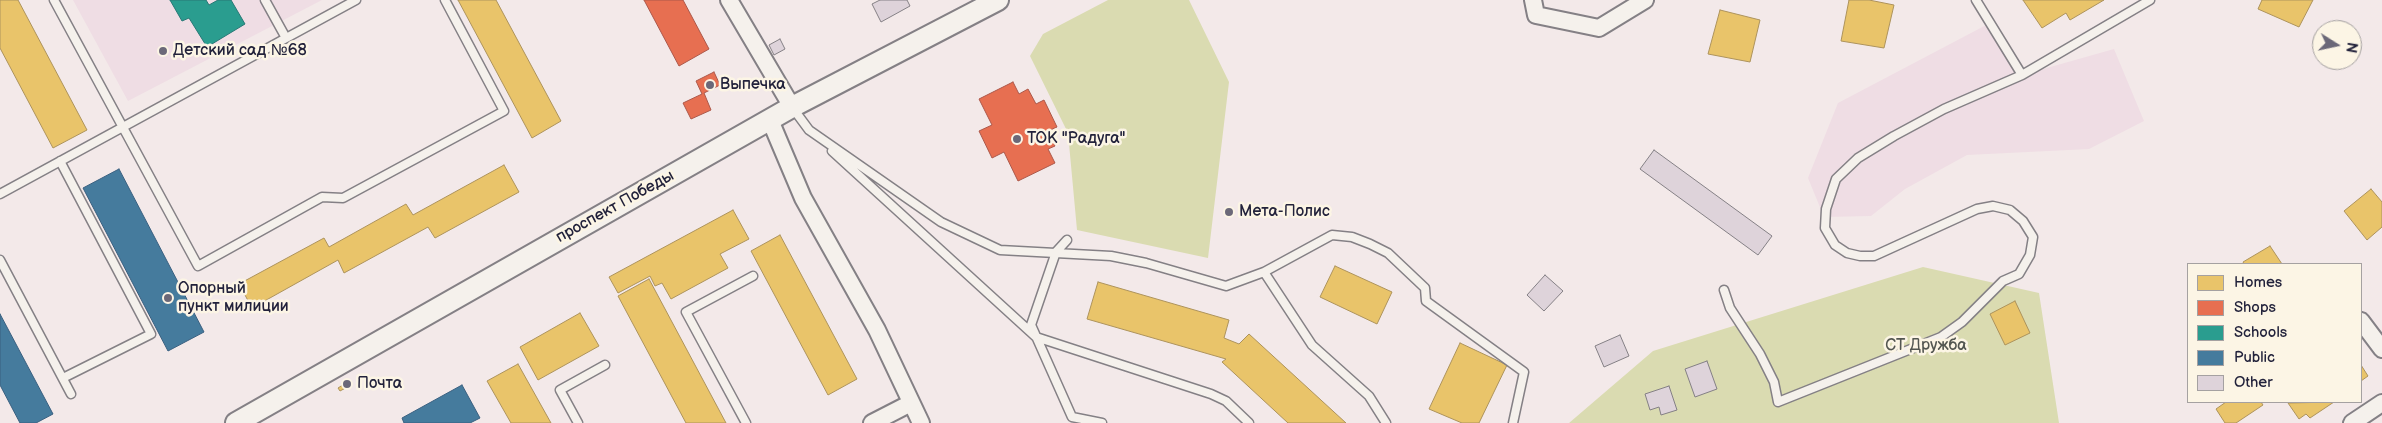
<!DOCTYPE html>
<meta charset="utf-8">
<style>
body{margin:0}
#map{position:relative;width:2382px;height:423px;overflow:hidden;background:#f3e9e9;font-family:"Balsamiq Sans",sans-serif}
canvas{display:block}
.legend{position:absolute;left:2187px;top:263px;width:175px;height:140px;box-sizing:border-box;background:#fcf5e5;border:1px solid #a5a1a1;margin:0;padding:6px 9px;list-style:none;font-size:15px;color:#22223b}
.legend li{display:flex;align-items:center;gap:10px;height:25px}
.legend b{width:25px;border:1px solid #a5a1a1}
.north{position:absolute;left:2312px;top:20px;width:50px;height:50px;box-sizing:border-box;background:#fcf5e5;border:1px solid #a5a1a1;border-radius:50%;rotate:100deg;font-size:14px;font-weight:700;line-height:20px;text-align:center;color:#22223b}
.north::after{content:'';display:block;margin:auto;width:18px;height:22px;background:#6b6878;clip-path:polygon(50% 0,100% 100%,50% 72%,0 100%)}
</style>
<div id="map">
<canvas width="2382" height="423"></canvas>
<ul class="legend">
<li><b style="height:14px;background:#e9c46a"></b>Homes</li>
<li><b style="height:14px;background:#e76f51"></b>Shops</li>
<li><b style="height:14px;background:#2a9d8f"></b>Schools</li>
<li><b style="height:14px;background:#457b9d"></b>Public</li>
<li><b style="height:14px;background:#ded3da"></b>Other</li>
</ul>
<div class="north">N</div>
</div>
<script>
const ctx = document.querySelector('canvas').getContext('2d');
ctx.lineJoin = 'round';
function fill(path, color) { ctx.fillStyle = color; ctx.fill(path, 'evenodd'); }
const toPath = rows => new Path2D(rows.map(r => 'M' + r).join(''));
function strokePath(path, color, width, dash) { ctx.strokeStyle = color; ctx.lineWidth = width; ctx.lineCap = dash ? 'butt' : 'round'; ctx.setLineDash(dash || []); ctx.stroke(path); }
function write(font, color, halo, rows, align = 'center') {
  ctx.font = font + ' "Balsamiq Sans",sans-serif'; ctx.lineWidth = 5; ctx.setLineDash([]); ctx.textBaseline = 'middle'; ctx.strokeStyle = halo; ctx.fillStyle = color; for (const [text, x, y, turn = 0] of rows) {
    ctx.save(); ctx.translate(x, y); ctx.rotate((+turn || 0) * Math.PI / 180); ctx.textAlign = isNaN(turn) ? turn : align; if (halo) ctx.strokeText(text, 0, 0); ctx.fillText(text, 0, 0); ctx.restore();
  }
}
fill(toPath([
 [73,0,322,0,128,101],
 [1990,23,2022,75,2114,49,2144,121,2089,149,1967,155,1905,189,1871,216,1824,217,1808,178,1838,103]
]), '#efdde4');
fill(toPath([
 [1108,0,1189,0,1229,82,1208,258,1077,230,1068,133,1030,56,1043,34],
 [1923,267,2039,293,2059,423,1569,423,1653,351]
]), '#dadbb1');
const homes = toPath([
 [0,0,18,0,87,130,53,148,0,48,0,0],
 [458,0,496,0,561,121,532,138,458,0],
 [1849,0,1869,0,1894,5,1884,48,1841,41,1849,0],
 [2023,0,2104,0,2070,20,2066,13,2042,28,2023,0],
 [2262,0,2313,0,2299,27,2258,9,2262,0],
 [1720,10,1760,20,1750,62,1708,54,1720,10],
 [504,165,519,192,435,238,428,227,344,273,338,260,252,308,239,284,324,238,329,247,406,204,413,215,504,165],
 [2371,189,2382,202,2382,227,2367,240,2344,211,2371,189],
 [733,210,749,239,720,254,728,268,671,299,662,283,655,286,650,276,618,293,609,277,733,210],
 [780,235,857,379,828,395,751,251,780,235],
 [2270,246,2282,264,2244,264,2243,262,2270,246],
 [1335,266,1392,292,1377,324,1320,297,1335,266],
 [649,279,726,423,686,423,618,296,649,279],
 [1098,282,1229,320,1224,338,1239,344,1249,334,1346,423,1288,423,1222,362,1226,359,1087,319,1098,282],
 [2015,301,2030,333,2005,345,1990,314,2015,301],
 [580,313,599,346,538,380,520,347,580,313],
 [1460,343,1507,365,1479,423,1462,423,1429,409,1460,343],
 [518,364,551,423,511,423,487,381,518,364],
 [2361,365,2368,376,2361,381,2361,365],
 [349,381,351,385,340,391,338,388,349,381],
 [2226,402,2261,402,2263,405,2236,423,2225,423,2216,409,2226,402],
 [2334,402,2310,418,2306,414,2299,419,2288,403,2334,402]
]);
fill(homes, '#e9c46a');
strokePath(homes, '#ad935c', 1);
const shops = toPath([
 [644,0,683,0,709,49,679,66,644,0],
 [714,72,720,85,704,93,711,110,691,119,683,103,702,94,696,81,714,72],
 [1013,82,1019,94,1028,89,1036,104,1044,100,1057,127,1048,131,1055,146,1048,149,1055,163,1018,181,1004,152,992,158,979,131,992,125,979,99,1013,82]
]);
fill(shops, '#e76f51');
strokePath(shops, '#ac584a', 1);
const schools = toPath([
 [170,0,206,0,209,5,218,0,231,0,245,24,207,47,189,18,182,21,170,0]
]);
fill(schools, '#2a9d8f');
strokePath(schools, '#287876', 1);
const public = toPath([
 [119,169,204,332,168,351,83,188,119,169],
 [0,314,53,414,36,423,20,423,0,385,0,314],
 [462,385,480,418,470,423,404,423,402,418,462,385]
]);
fill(public, '#457b9d');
strokePath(public, '#3a6080', 1);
const building = toPath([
 [880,0,907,0,910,6,881,22,872,4,880,0],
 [780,39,785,49,774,55,769,45,780,39],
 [1654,150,1772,236,1758,255,1640,169,1654,150],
 [1545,275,1563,291,1544,311,1527,295,1545,275],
 [1620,335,1629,356,1604,367,1595,346,1620,335],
 [1707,361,1717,389,1695,397,1685,369,1707,361],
 [1669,386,1677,410,1661,415,1659,407,1650,410,1645,394,1669,386]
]);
fill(building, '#ded3da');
strokePath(building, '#848085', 1);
const service = toPath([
 [54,0,198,266,322,197,343,198,504,111,445,0],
 [265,0,286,38],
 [1976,0,2022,75,2150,0],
 [792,107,809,130,941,222,1000,250,1111,256,1146,263,1226,286,1264,272,1332,235,1352,237,1370,244,1388,253,1425,288,1426,301,1524,372,1513,423],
 [832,151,1036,337,1211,394,1226,401,1249,423],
 [60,161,151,334,63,378],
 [0,194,356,0],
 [1067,240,1056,252,1031,325,1072,417,1102,423],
 [0,260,71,394],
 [1264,272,1312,345,1369,396,1386,423],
 [1724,290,1730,308,1760,354,1774,382,1778,402,1941,337,1962,322,2003,281,2019,274,2030,255,2033,237,2023,221,2010,210,1993,206,1977,209,1874,256,1860,256,1847,253,1835,245,1825,228,1826,209,1836,179,1858,158,1894,136,1944,109,2022,75],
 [578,423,560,390,605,365],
 [746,423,686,312,753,276]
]);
const minor = toPath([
 [729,0,792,107],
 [1533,0,1536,15,1599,28,1645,0],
 [770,120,803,198,877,330,921,423],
 [2361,321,2382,349],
 [872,423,911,403],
 [2352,423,2382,403]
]);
const tertiary = toPath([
 [236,423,792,107,998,0]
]);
strokePath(service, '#848085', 11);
strokePath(minor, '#848085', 20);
strokePath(tertiary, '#848085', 24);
strokePath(service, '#f5f1ec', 8);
strokePath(minor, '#f5f1ec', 16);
strokePath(tertiary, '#f5f1ec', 20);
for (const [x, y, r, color] of [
 [163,51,5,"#6b6878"],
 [710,85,5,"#6b6878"],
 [1017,139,5,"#6b6878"],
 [1229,212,5,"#6b6878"],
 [168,298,5,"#6b6878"],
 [347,384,5,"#6b6878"]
]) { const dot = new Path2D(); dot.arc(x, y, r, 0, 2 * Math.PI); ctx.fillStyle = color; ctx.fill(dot); strokePath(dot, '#fcf5e5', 2); }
write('16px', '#22223b', '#fcf5e5', [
 ["Детский сад №68",173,51],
 ["Выпечка",720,85],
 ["ТОК \"Радуга\"",1027,139],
 ["Мета-Полис",1239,212],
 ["Опорный",178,289],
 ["пункт милиции",178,307],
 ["Почта",357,384]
], 'left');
write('16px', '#22223b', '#fcf5e5', [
 ["проспект Победы",615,207,-29]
]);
write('16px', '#535651', '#fcf5e5', [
 ["СТ Дружба",1926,346]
]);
</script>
